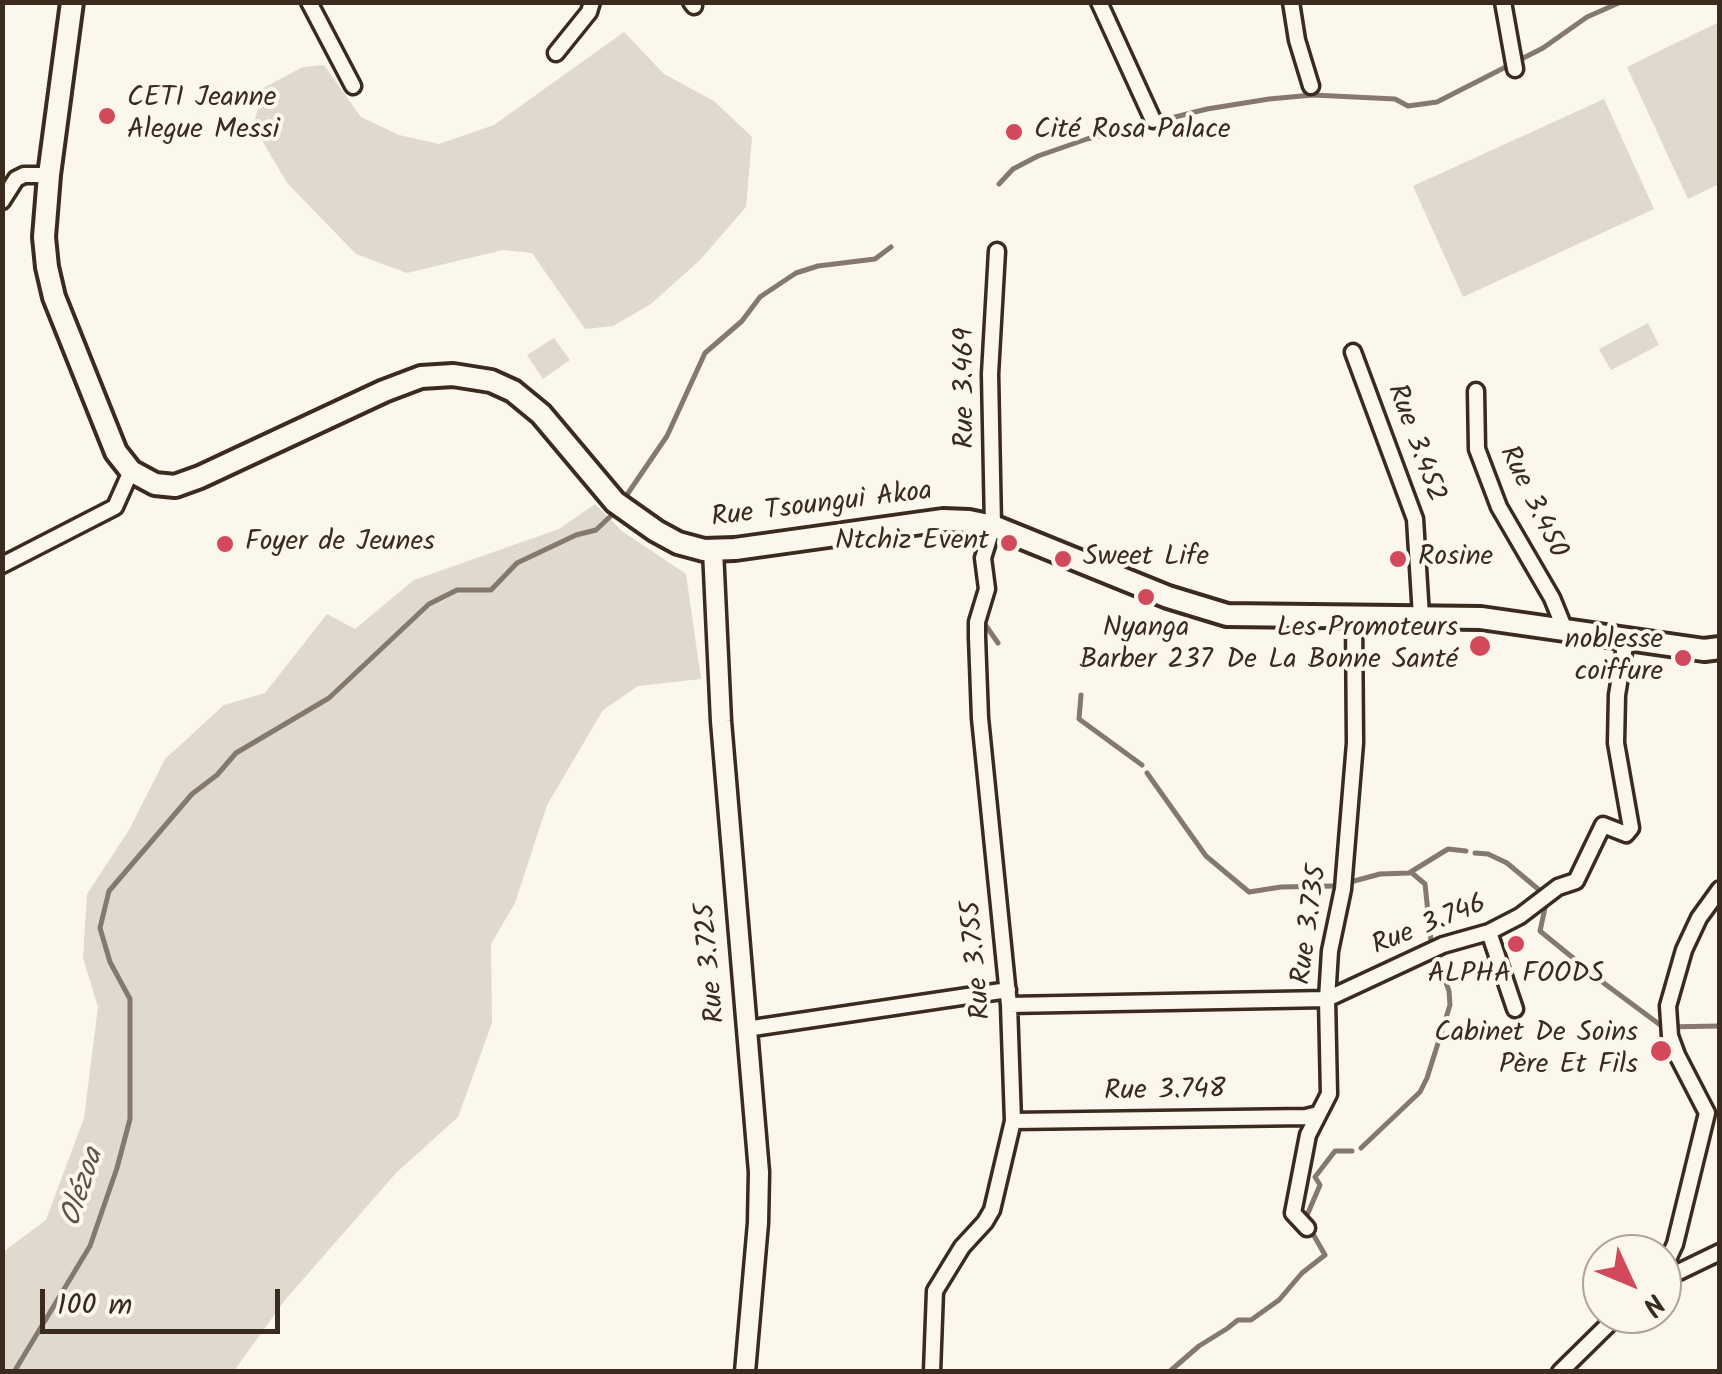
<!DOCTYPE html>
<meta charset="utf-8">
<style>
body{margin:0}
#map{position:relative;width:1722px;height:1374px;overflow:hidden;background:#fbf7ec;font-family:Kalam,sans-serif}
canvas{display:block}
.frame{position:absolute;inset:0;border:5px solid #3b2a1e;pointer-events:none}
.north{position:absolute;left:1582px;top:1234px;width:100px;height:100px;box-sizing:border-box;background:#fbf7ec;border:2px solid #aea59a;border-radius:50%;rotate:134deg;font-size:28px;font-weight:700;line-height:40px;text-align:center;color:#3b2a1e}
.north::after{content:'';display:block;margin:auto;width:35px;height:45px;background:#d1495b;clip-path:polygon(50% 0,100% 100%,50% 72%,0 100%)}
.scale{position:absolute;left:40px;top:1289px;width:240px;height:45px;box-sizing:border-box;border:5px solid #3b2a1e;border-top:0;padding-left:12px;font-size:30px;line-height:35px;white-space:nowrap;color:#3b2a1e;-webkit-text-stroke:8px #fbf7ec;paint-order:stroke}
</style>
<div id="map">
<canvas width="1722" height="1374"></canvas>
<div class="frame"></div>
<div class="north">N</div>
<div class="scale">100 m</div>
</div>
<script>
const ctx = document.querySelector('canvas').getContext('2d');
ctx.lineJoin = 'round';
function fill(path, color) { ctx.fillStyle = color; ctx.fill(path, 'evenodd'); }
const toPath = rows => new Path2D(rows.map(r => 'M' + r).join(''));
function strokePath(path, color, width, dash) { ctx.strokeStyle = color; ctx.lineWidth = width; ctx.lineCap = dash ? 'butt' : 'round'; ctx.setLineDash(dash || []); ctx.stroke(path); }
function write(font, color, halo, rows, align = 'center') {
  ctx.font = font + ' Kalam,sans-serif'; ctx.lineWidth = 8; ctx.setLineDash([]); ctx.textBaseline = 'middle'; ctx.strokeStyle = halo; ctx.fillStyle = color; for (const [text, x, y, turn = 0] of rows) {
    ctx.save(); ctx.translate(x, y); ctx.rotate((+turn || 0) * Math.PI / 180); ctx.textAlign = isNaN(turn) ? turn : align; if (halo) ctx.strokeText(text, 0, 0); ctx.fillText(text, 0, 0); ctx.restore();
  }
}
fill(toPath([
 [1719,22,1719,184,1688,199,1627,67],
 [624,32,664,74,714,101,752,137,746,207,700,260,651,304,613,326,585,329,532,253,503,250,407,273,356,254,287,183,253,125,265,87,303,67,324,65,361,117,399,135,439,144,494,125],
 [1604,99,1654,209,1463,297,1413,186],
 [1648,323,1659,345,1611,370,1599,349],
 [554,338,570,360,543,379,527,355],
 [595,504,622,531,686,574,701,679,638,686,603,710,547,805,515,903,491,944,492,1023,458,1117,396,1173,285,1300,234,1371,3,1371,3,1252,46,1220,84,1118,98,1007,83,958,87,894,129,830,165,759,224,705,265,693,327,614,355,629,414,580,559,529]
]), '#dfd9ce');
strokePath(toPath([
 [999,184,1013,169,1038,156,1087,139,1207,109,1269,99,1313,95,1395,99,1408,106,1437,102,1543,48,1587,17,1621,2],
 [622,502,667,436,705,353,742,321,760,297,796,273,818,266,875,259,891,247],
 [984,623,998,643],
 [1081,695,1079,719,1142,765],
 [1147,773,1206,856,1249,892,1281,887,1334,886],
 [1475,853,1488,854,1507,863,1544,894],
 [1412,873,1425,884,1431,941],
 [1354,881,1380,874,1409,873,1448,849,1466,851],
 [1547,899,1540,931,1605,984,1663,1027,1720,1026],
 [1361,1148,1420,1092,1427,1078,1450,1005,1449,991,1435,953],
 [1229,1327,1238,1320,1251,1320,1279,1300,1302,1273,1325,1255,1305,1220,1320,1185,1315,1177,1335,1151,1352,1151],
 [14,1372,90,1246,117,1168,130,1119,130,999,110,962,100,928,109,891,192,794,217,775,236,753,329,698,429,604,457,590,491,590,517,563,576,535,596,530,616,511],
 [1169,1372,1199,1346,1228,1328]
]), '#85796d', 5);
const minor = toPath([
 [309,2,353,86],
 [691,2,694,6],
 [1099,2,1153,120],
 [1291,2,1297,40,1311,86],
 [1503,2,1515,69],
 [556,53,589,12,592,2],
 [2,201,16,179,24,175,49,175],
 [1353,352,1415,519,1421,616],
 [1476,391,1477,449,1499,507,1552,598,1565,630],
 [2,565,115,507,131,471],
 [1489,932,1515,1009],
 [1009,1005,1327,999,1443,945,1489,932,1520,916,1558,887,1576,881,1603,825,1626,834,1631,828,1616,743,1617,695,1626,640],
 [746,1029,1008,990],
 [1013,1121,1306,1117,1318,1114],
 [1307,1228,1293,1213,1308,1135,1329,1094,1327,999,1330,951,1343,889,1355,743,1354,617],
 [1662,1272,1675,1244,1707,1113,1677,1055,1670,1036,1668,1006,1684,950,1699,918,1720,889],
 [1662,1280,1720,1252],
 [932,1372,935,1291,962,1247,985,1222,992,1210,1013,1121,1009,1005,980,718,977,637,977,622,987,589,983,558,993,526,990,374,997,251],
 [1560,1372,1619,1314]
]);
const tertiary = toPath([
 [713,550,721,721,759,1172,758,1223,745,1372]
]);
const secondary = toPath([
 [72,2,49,175,44,237,47,267,54,297,116,452,131,471,155,484,175,486,200,477,384,391,421,377,453,375,491,381,513,391,541,414,615,502,656,531,678,543,704,550,735,549,943,520,969,521,993,526,1168,597,1227,615,1481,618,1704,650,1720,648]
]);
strokePath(minor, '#3b2a1e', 21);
strokePath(tertiary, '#3b2a1e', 25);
strokePath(secondary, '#3b2a1e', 28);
strokePath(minor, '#fbf7ec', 14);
strokePath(tertiary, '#fbf7ec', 18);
strokePath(secondary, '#fbf7ec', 20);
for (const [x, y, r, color] of [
 [107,116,10,"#d1495b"],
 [1014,132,10,"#d1495b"],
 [1009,543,10,"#d1495b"],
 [225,544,10,"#d1495b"],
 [1063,559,10,"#d1495b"],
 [1398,559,10,"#d1495b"],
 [1146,597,10,"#d1495b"],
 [1480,646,12,"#d1495b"],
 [1683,658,10,"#d1495b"],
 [1516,944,10,"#d1495b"],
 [1661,1051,12,"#d1495b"]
]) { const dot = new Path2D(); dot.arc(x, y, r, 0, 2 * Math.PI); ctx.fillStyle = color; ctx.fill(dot); strokePath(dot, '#fbf7ec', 4); }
write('28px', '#3b2a1e', '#fbf7ec', [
 ["CETI Jeanne",127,100],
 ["Alegue Messi",127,132],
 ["Cité Rosa Palace",1034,132],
 ["Ntchiz Event",989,543,"right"],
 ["Foyer de Jeunes",245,544],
 ["Sweet Life",1083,559],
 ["Rosine",1418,559],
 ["Nyanga",1146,630,"center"],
 ["Barber 237",1146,662,"center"],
 ["Les Promoteurs",1458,630,"right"],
 ["De La Bonne Santé",1458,662,"right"],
 ["noblesse",1663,642,"right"],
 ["coiffure",1663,674,"right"],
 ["ALPHA FOODS",1516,976,"center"],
 ["Cabinet De Soins",1638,1035,"right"],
 ["Père Et Fils",1638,1067,"right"]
], 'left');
write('28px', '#3b2a1e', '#fbf7ec', [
 ["Rue 3.469",967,388,-90],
 ["Rue 3.452",1414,444,70],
 ["Rue 3.450",1531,503,64],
 ["Rue Tsoungui Akoa",822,507,-7],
 ["Rue 3.735",1312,925,-82],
 ["Rue 3.746",1430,927,-22],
 ["Rue 3.755",979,960,-95],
 ["Rue 3.725",713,963,-95],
 ["Rue 3.748",1165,1093,-1]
]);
write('italic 30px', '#605246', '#fbf7ec', [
 ["Olézoa",85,1188,-72]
]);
</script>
